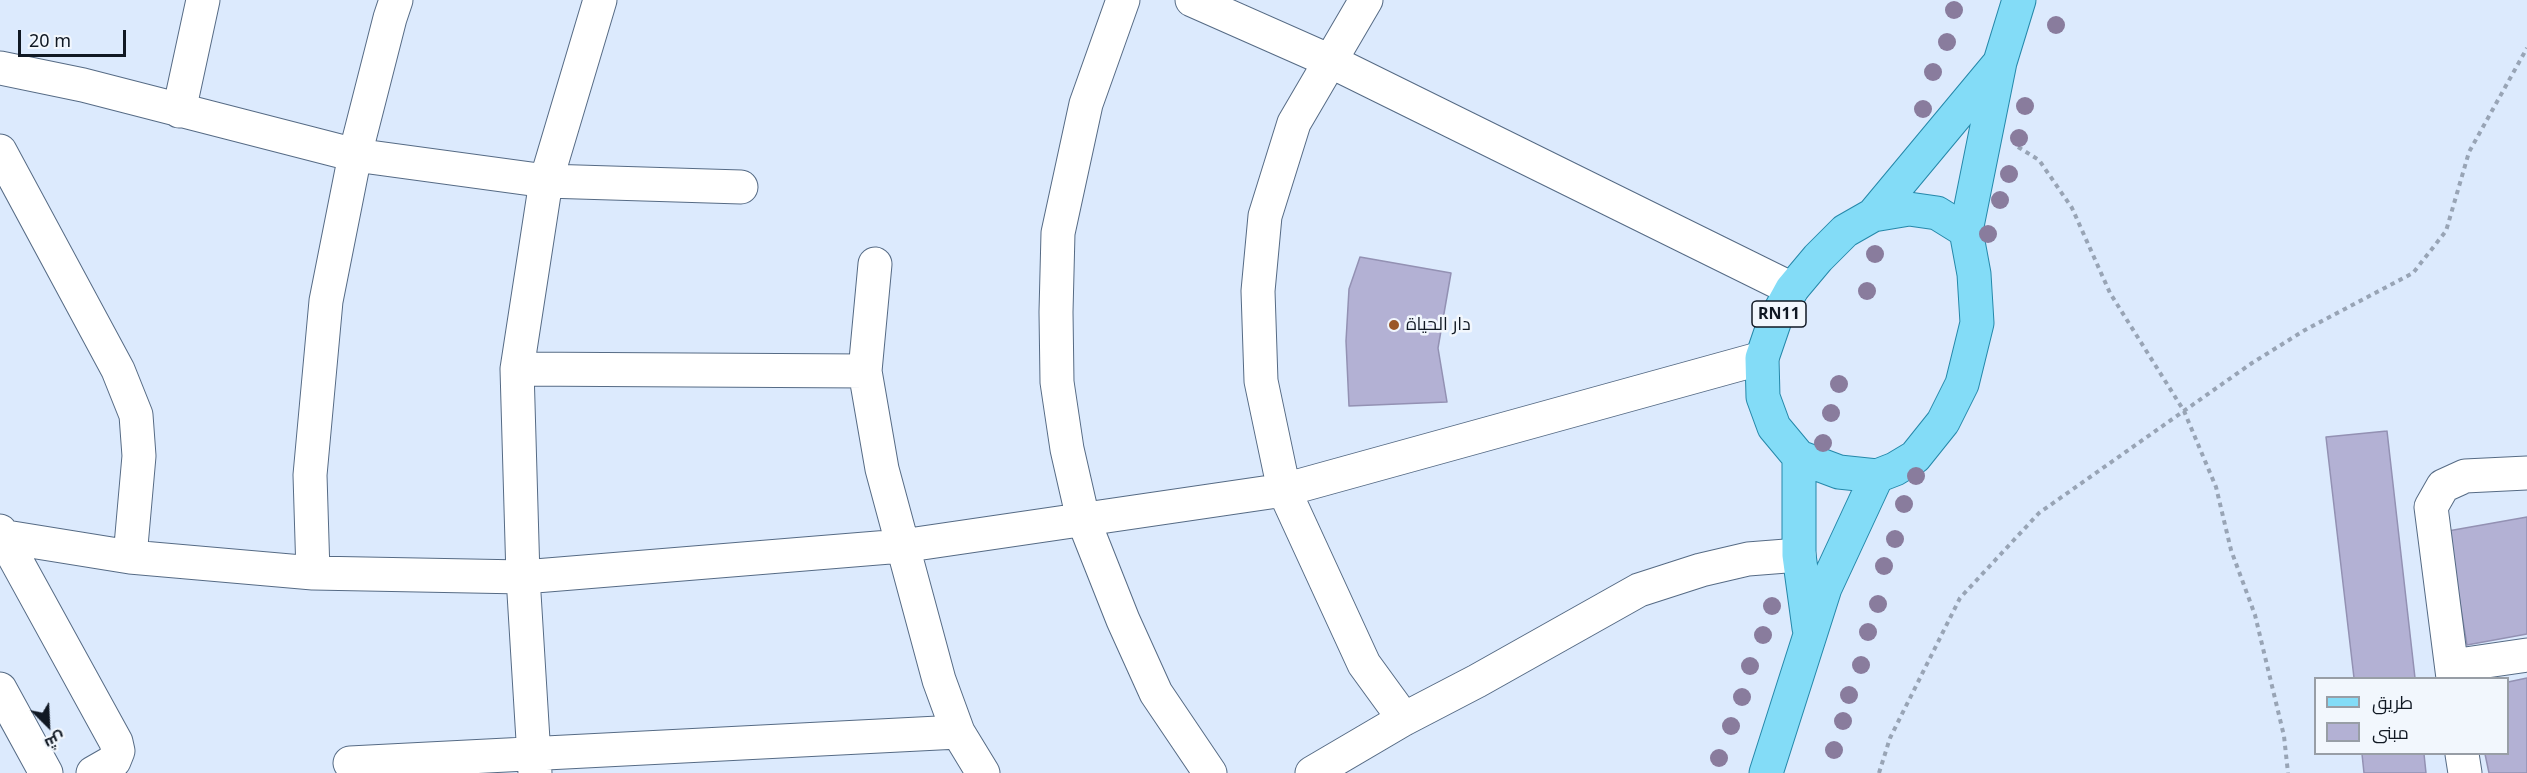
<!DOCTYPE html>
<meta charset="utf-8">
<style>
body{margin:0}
#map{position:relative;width:2527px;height:773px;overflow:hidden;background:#dceafd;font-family:"Noto Sans",Cairo,sans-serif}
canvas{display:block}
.legend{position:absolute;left:2314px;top:677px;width:195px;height:78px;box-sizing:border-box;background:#f2f7fd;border:2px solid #989ea6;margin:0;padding:8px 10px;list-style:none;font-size:18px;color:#101823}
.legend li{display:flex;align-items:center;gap:12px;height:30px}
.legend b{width:30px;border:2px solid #989ea6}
.north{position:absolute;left:18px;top:695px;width:60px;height:60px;-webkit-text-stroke:4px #f2f7fd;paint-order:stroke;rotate:156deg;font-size:16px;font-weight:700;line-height:24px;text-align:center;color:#101823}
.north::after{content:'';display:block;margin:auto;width:21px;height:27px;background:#101823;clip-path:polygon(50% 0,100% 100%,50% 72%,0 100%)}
.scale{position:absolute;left:18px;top:30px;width:108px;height:27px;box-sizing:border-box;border:3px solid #101823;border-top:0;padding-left:8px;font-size:18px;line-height:21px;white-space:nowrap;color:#101823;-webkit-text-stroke:4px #f2f7fd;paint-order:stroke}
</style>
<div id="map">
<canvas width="2527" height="773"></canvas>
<ul class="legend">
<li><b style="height:8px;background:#83dcf7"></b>طريق</li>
<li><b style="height:16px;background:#b3b1d4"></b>مبنى</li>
</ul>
<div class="north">ش</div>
<div class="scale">20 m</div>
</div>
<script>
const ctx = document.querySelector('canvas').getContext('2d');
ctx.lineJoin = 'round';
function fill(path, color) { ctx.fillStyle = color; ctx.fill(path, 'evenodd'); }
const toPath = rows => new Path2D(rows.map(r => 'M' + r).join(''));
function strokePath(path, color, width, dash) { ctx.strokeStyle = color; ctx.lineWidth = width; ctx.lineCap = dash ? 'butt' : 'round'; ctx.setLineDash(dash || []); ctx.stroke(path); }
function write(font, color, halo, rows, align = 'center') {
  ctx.font = font + ' "Noto Sans",Cairo,sans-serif'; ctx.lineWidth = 5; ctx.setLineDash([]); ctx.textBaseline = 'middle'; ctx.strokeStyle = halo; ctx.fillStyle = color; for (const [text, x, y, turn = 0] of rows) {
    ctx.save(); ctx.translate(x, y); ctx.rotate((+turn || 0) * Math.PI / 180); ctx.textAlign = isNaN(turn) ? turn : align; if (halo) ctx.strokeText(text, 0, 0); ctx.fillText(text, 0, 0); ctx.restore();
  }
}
const building = toPath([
 [1360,257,1451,273,1438,348,1447,402,1349,406,1346,341,1349,289,1360,257],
 [2387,431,2415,678,2354,678,2326,437,2387,431],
 [2527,517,2527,634,2467,645,2448,531,2527,517],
 [2527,678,2527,773,2489,773,2485,754,2508,754,2508,682,2527,678],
 [2362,754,2424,754,2426,773,2364,773,2362,754]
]);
fill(building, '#b3b1d4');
strokePath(building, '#9391b3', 1.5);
const minor = toPath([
 [1123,0,1086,104,1058,233,1056,312,1057,382,1067,449,1083,519,1123,620,1156,693,1210,773],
 [1192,0,1330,61,1792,289],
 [1366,0,1294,123,1265,216,1258,291,1261,381,1284,490,1364,664,1404,719],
 [0,68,83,85,355,155,546,181,741,187],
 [179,111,203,0],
 [0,151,118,370,136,415,139,456,130,557],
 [875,264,865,371,882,469,939,680,958,732,983,773],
 [517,369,865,371],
 [0,531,116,742,118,751,114,761,93,773],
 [0,536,130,557,313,573,523,577,902,546,1284,490,1762,358],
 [313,573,310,475,326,301,355,155,390,18,396,0],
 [2452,666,2527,655],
 [2453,678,2431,507,2443,486,2465,476,2527,473],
 [0,689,46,773],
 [2462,754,2465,773],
 [350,763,958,732],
 [535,773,523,577,517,369,546,181,600,0],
 [1312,773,1404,719,1477,681,1639,590,1701,570,1748,559,1799,555]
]);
const major = toPath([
 [1873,215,1997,66],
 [1966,231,1937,213,1909,209,1873,215,1845,231,1818,258,1792,289,1775,320,1762,358,1763,397,1774,427,1799,457,1839,472,1877,476,1895,469,1915,457,1943,422,1962,384,1977,323,1974,274,1966,231,2000,62,2019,0],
 [1799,457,1799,555,1809,628],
 [1766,773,1825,588,1877,476]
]);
strokePath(minor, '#566b85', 35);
strokePath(major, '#2588aa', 35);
strokePath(toPath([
 [2018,147,2039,160,2072,208,2110,293,2184,411,2216,487,2231,550,2255,615,2284,736,2288,773],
 [1879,773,1890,738,1960,598,2039,513,2252,363,2305,330,2413,273,2446,231,2469,152,2527,48]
]), '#98a4b5', 4, [4.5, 4.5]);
strokePath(minor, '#fff', 33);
strokePath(major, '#83dcf7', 33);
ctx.fillStyle = '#897c9d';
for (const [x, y] of [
 [1954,10],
 [2056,25],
 [1947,42],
 [1933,72],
 [2025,106],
 [1923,109],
 [2019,138],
 [2009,174],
 [2000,200],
 [1988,234],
 [1875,254],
 [1867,291],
 [1839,384],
 [1831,413],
 [1823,443],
 [1916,476],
 [1904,504],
 [1895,539],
 [1884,566],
 [1878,604],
 [1772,606],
 [1868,632],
 [1763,635],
 [1861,665],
 [1750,666],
 [1849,695],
 [1742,697],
 [1843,721],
 [1731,726],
 [1834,750],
 [1719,758]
]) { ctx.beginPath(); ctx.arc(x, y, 9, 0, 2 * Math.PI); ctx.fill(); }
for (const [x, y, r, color] of [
 [1394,325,6,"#9b5728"]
]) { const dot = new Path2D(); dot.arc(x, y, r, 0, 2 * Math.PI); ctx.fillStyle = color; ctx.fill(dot); strokePath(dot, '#f2f7fd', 2); }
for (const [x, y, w] of [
 [1779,314,54]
]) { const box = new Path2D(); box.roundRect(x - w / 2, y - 13, w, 26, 4.5); ctx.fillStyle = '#f2f7fd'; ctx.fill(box); strokePath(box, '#101823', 1.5); }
write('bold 16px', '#101823', null, [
 ["RN11",1779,314]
]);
write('18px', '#101823', '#f2f7fd', [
 ["دار الحياة",1406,325]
], 'left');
</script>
